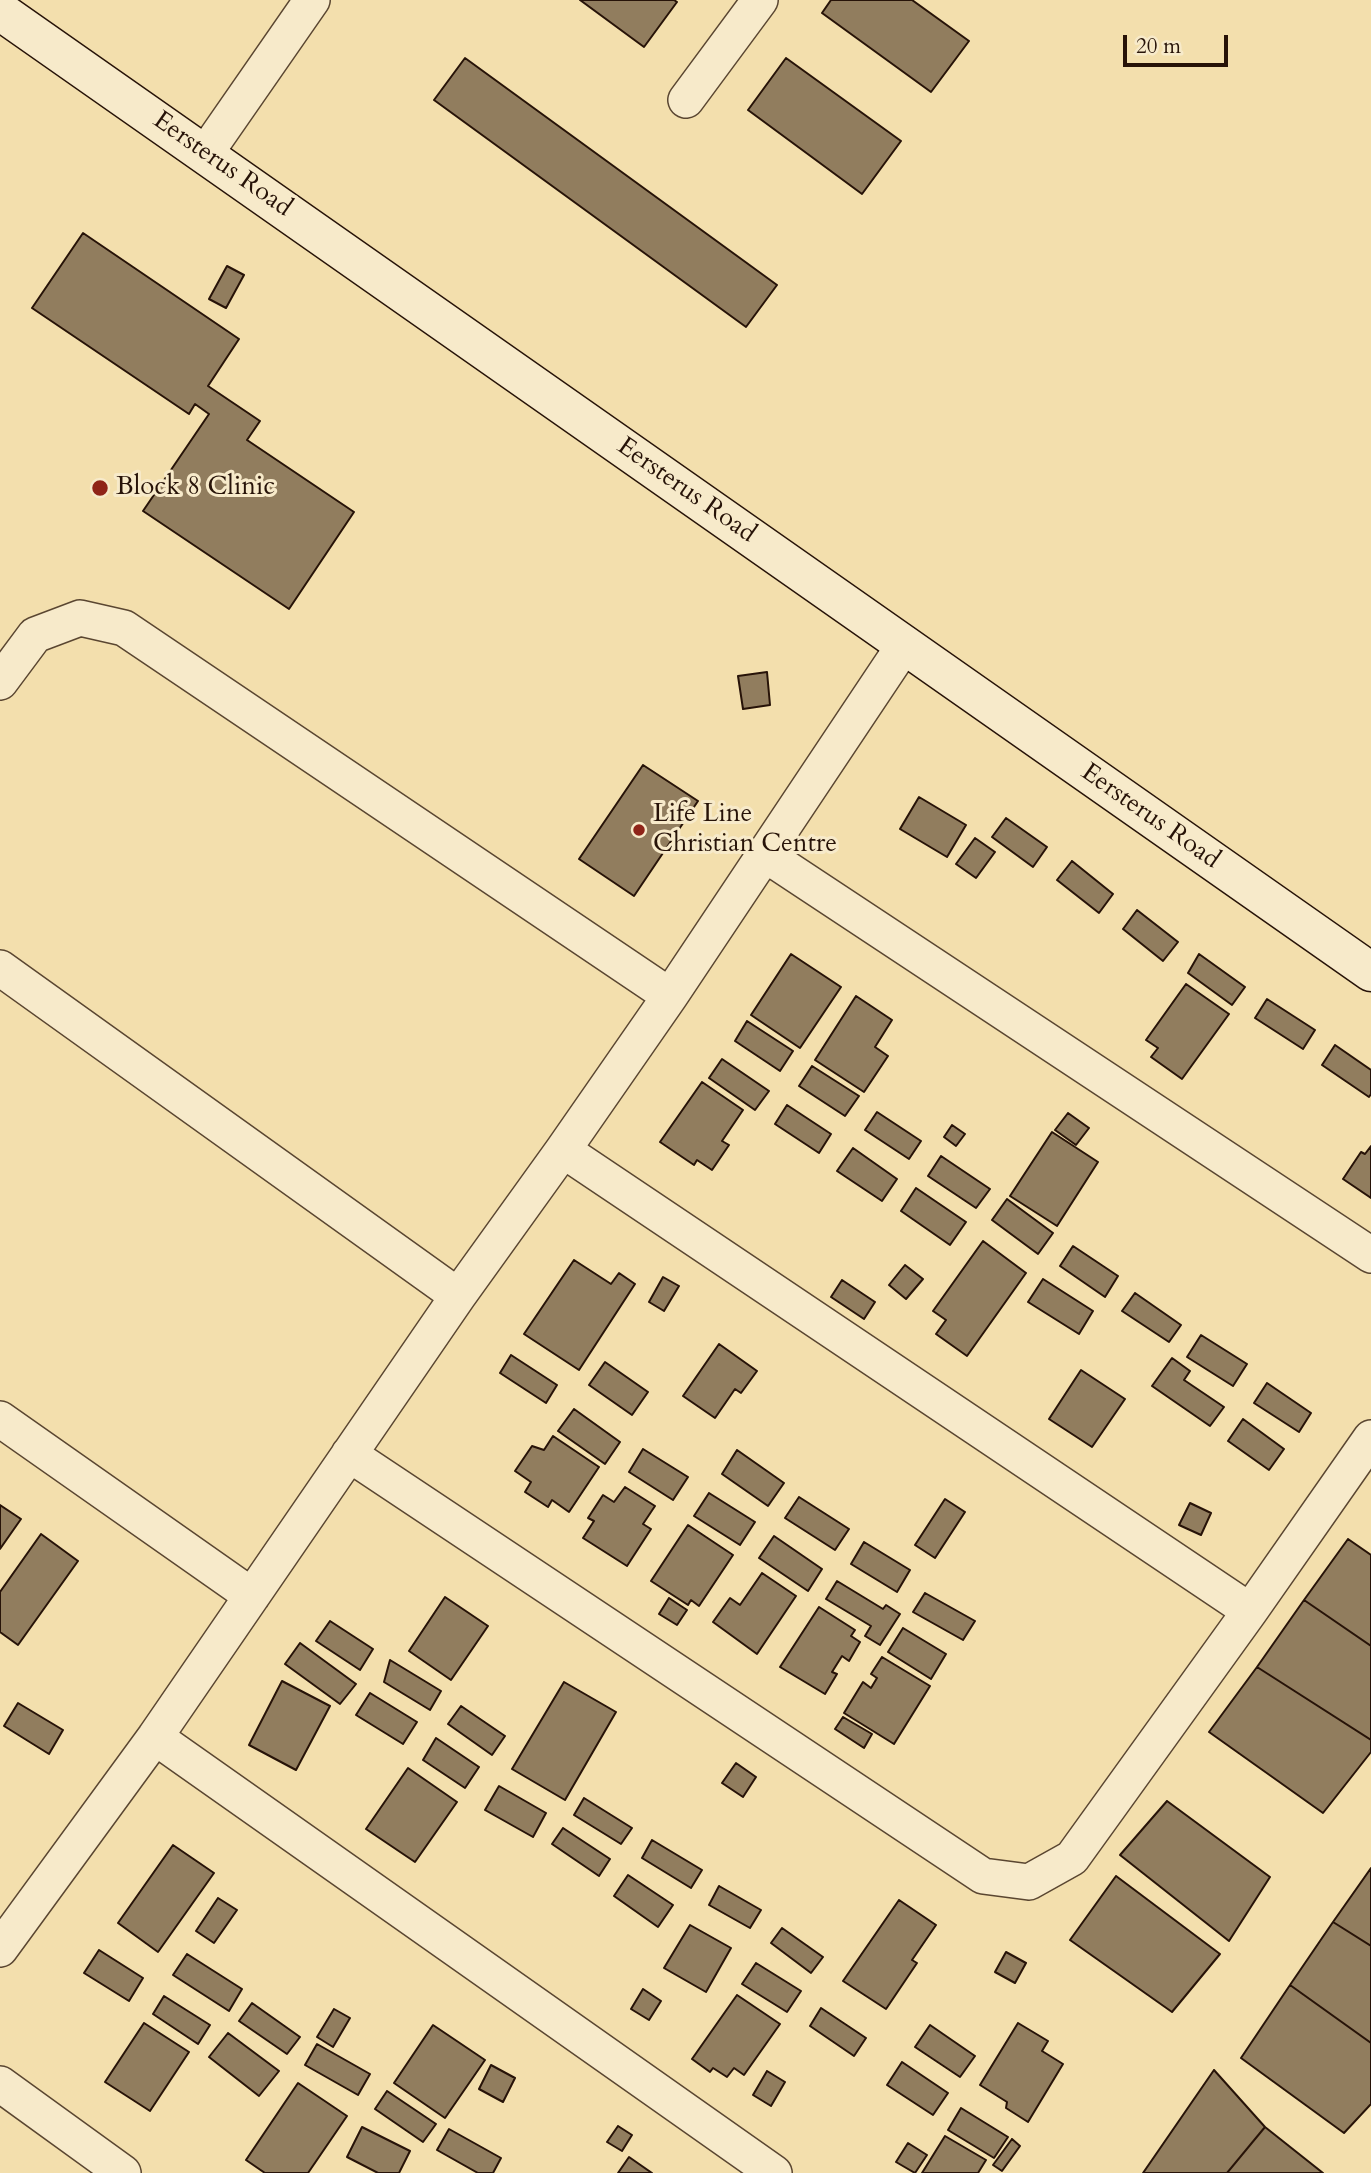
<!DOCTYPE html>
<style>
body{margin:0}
#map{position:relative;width:1371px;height:2173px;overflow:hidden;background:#f3dfad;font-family:Cardo,serif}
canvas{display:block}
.scale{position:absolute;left:1123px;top:35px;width:105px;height:32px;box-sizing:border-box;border:4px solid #271308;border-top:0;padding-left:9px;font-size:21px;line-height:24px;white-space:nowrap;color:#271308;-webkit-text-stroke:5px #f7eaca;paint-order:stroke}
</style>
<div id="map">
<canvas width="1371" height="2173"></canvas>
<div class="scale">20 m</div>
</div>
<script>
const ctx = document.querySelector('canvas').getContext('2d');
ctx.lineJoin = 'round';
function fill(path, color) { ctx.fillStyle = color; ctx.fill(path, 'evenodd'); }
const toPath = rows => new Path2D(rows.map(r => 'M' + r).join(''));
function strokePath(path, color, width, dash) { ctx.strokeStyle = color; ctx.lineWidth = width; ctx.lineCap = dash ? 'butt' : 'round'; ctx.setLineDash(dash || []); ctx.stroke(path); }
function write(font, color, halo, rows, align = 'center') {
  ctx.font = font + ' Cardo,serif'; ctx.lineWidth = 6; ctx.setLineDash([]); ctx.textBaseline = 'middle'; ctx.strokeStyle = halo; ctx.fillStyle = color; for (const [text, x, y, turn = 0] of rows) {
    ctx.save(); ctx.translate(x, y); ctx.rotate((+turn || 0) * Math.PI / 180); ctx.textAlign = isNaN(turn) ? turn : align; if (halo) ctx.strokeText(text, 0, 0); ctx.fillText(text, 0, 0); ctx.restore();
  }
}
const building = toPath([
 [580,0,674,0,677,2,644,47,580,0],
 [831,0,912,0,969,41,931,92,822,13,831,0],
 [465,58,777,285,746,327,434,100,465,58],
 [786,58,901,141,862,194,748,110,786,58],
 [83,233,239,339,208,386,260,421,247,440,354,512,289,609,143,511,209,414,195,404,189,414,32,308,83,233],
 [227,266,244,275,226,308,209,299,227,266],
 [767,672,770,705,743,709,738,676,767,672],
 [643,765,698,801,634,896,579,859,643,765],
 [919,797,966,825,947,857,900,829,919,797],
 [1006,818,1047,847,1033,867,992,837,1006,818],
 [975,838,995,852,976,878,956,864,975,838],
 [1072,861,1113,894,1099,913,1057,880,1072,861],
 [1137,910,1178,942,1163,961,1123,929,1137,910],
 [791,954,841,987,800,1048,751,1015,791,954],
 [1199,954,1245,987,1232,1005,1188,973,1199,954],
 [1186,984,1229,1014,1182,1079,1151,1057,1158,1048,1146,1040,1186,984],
 [856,996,892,1020,875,1047,888,1056,864,1092,815,1060,856,996],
 [1267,999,1315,1030,1303,1049,1255,1018,1267,999],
 [747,1021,793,1051,780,1071,735,1041,747,1021],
 [1335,1045,1371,1070,1371,1094,1369,1097,1322,1065,1335,1045],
 [722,1059,769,1091,755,1110,709,1078,722,1059],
 [812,1066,859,1096,845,1116,799,1086,812,1066],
 [702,1082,743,1110,722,1141,729,1145,712,1170,697,1160,694,1165,660,1142,702,1082],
 [787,1105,831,1134,819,1153,775,1124,787,1105],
 [877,1112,921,1141,909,1159,865,1130,877,1112],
 [1068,1113,1089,1128,1076,1145,1055,1130,1068,1113],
 [952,1125,965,1134,956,1146,944,1137,952,1125],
 [1052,1132,1098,1162,1057,1226,1010,1196,1052,1132],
 [1371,1146,1371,1198,1343,1179,1361,1152,1365,1154,1371,1146],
 [853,1148,897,1179,882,1201,837,1171,853,1148],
 [941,1156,990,1189,976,1208,928,1176,941,1156],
 [916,1188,966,1222,950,1245,901,1211,916,1188],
 [1007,1199,1053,1233,1038,1254,992,1220,1007,1199],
 [983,1241,1026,1273,967,1356,936,1334,946,1320,933,1311,983,1241],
 [1073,1246,1118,1276,1105,1297,1060,1266,1073,1246],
 [574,1260,611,1284,619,1273,635,1284,579,1370,524,1334,574,1260],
 [905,1265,923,1279,906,1299,889,1285,905,1265],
 [663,1277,679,1286,664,1311,649,1302,663,1277],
 [1043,1279,1093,1311,1079,1334,1028,1302,1043,1279],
 [842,1280,875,1302,864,1319,831,1297,842,1280],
 [1135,1293,1181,1325,1169,1342,1122,1311,1135,1293],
 [1201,1335,1247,1364,1233,1386,1187,1357,1201,1335],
 [719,1344,757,1371,741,1393,735,1389,715,1418,683,1396,719,1344],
 [511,1355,557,1385,546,1403,500,1373,511,1355],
 [1172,1358,1190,1371,1184,1380,1224,1407,1210,1426,1152,1386,1172,1358],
 [605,1362,648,1392,632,1415,589,1385,605,1362],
 [1081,1370,1125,1399,1092,1447,1049,1419,1081,1370],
 [1267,1383,1311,1413,1299,1432,1254,1403,1267,1383],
 [574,1409,620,1442,605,1464,558,1431,574,1409],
 [1243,1419,1284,1449,1269,1470,1228,1441,1243,1419],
 [553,1436,599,1467,569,1512,552,1500,548,1507,525,1492,531,1482,515,1471,532,1446,544,1450,553,1436],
 [643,1449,688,1477,673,1500,629,1472,643,1449],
 [737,1450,784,1483,768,1506,722,1474,737,1450],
 [625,1487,655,1506,643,1524,651,1529,627,1566,583,1538,594,1521,588,1518,603,1495,614,1502,625,1487],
 [709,1493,755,1522,740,1545,694,1516,709,1493],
 [799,1497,849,1529,835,1550,785,1518,799,1497],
 [945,1499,965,1512,935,1558,915,1545,945,1499],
 [1190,1503,1211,1513,1201,1535,1179,1525,1190,1503],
 [0,1505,21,1519,0,1549,0,1505],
 [688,1525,733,1555,699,1606,691,1600,688,1605,651,1581,688,1525],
 [41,1534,78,1561,18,1645,0,1632,0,1592,41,1534],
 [774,1536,822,1569,808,1591,759,1558,774,1536],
 [1348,1539,1371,1555,1371,1646,1304,1600,1348,1539],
 [864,1542,910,1570,897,1592,851,1564,864,1542],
 [762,1573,796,1596,757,1654,713,1622,730,1598,740,1605,762,1573],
 [837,1581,883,1609,886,1605,900,1614,880,1645,865,1636,871,1626,826,1599,837,1581],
 [925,1593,975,1621,963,1640,913,1612,925,1593],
 [445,1597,488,1626,451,1680,409,1651,445,1597],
 [669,1598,687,1610,677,1625,659,1614,669,1598],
 [1304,1600,1371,1646,1371,1740,1257,1667,1304,1600],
 [819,1607,855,1630,851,1636,860,1642,849,1661,842,1656,832,1672,837,1674,825,1694,780,1667,819,1607],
 [330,1621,373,1649,360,1670,316,1641,330,1621],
 [903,1628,946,1654,931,1679,888,1652,903,1628],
 [300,1643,356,1684,340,1704,285,1664,300,1643],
 [882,1657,930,1686,894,1744,844,1713,863,1682,871,1688,877,1678,871,1674,882,1657],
 [390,1660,441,1691,430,1710,384,1682,390,1660],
 [1257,1667,1371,1740,1371,1752,1323,1813,1209,1732,1257,1667],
 [282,1681,330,1706,296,1770,249,1745,282,1681],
 [564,1682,616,1712,565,1800,512,1769,564,1682],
 [370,1693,417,1722,403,1744,356,1715,370,1693],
 [18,1703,63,1730,49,1754,4,1726,18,1703],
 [461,1706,505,1736,492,1755,448,1724,461,1706],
 [843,1717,872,1734,864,1748,835,1729,843,1717],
 [436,1738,479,1767,465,1788,423,1760,436,1738],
 [736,1763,756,1777,743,1797,722,1783,736,1763],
 [408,1768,457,1802,415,1862,366,1829,408,1768],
 [499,1786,546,1813,533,1837,485,1810,499,1786],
 [584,1798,632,1828,621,1844,574,1815,584,1798],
 [1167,1801,1270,1877,1229,1941,1120,1855,1167,1801],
 [563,1828,610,1859,599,1876,552,1844,563,1828],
 [652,1840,702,1870,691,1888,642,1858,652,1840],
 [173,1845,214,1873,158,1952,118,1923,173,1845],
 [1371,1868,1371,1946,1333,1922,1371,1868],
 [628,1875,673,1905,658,1927,614,1896,628,1875],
 [1116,1876,1220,1954,1172,2012,1070,1940,1116,1876],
 [719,1886,761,1910,750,1928,709,1905,719,1886],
 [218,1898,237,1910,214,1943,196,1931,218,1898],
 [899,1900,936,1925,912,1960,917,1963,886,2009,843,1981,899,1900],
 [1333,1922,1371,1946,1371,2043,1290,1985,1333,1922],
 [690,1925,731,1948,706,1992,664,1968,690,1925],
 [782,1928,823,1957,811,1973,771,1943,782,1928],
 [99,1950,143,1978,129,2001,84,1973,99,1950],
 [1006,1952,1026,1963,1015,1983,995,1972,1006,1952],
 [187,1954,242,1989,229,2011,173,1975,187,1954],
 [756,1963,801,1991,787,2012,742,1984,756,1963],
 [1290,1985,1371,2043,1371,2104,1344,2133,1241,2058,1290,1985],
 [643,1989,661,2001,649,2020,631,2009,643,1989],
 [737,1995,780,2024,744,2075,734,2068,727,2077,713,2068,710,2072,692,2059,737,1995],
 [164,1996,210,2025,198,2044,153,2014,164,1996],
 [252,2003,300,2037,287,2054,239,2021,252,2003],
 [821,2008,866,2038,854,2056,810,2026,821,2008],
 [334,2009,350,2018,333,2047,317,2037,334,2009],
 [144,2023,189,2052,150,2111,105,2082,144,2023],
 [1018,2023,1048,2041,1042,2051,1063,2064,1028,2122,1006,2108,1007,2102,980,2085,1018,2023],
 [433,2025,485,2060,445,2118,394,2083,433,2025],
 [930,2025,975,2056,960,2077,915,2047,930,2025],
 [228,2033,279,2071,259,2096,209,2057,228,2033],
 [317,2044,370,2074,358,2095,305,2065,317,2044],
 [902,2062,948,2093,933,2115,887,2085,902,2062],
 [491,2065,515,2078,503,2102,479,2089,491,2065],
 [1214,2070,1265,2127,1227,2173,1143,2173,1214,2070],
 [767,2071,785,2082,771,2106,753,2095,767,2071],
 [298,2083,347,2116,308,2173,265,2173,246,2160,298,2083],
 [387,2091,436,2124,423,2142,375,2109,387,2091],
 [961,2108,1008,2137,994,2158,948,2130,961,2108],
 [618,2126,632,2135,622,2151,607,2142,618,2126],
 [362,2127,410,2151,399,2173,378,2173,347,2157,362,2127],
 [1265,2127,1323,2173,1227,2173,1265,2127],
 [449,2129,501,2158,493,2173,478,2173,437,2150,449,2129],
 [945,2136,986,2160,978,2173,922,2173,945,2136],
 [1012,2139,1020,2146,1002,2171,993,2165,1012,2139],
 [908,2143,927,2155,915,2173,896,2162,908,2143],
 [629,2157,652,2173,618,2173,629,2157]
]);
fill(building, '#917d5e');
strokePath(building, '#271308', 2);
const street = toPath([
 [686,100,760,0],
 [205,154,312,0],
 [0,682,35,635,80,618,124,628,670,996],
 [766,855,1371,1255],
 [0,968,458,1296],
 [563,1150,1250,1611],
 [0,1419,252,1596],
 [349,1454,983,1876,1029,1882,1072,1858,1250,1611,1371,1438],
 [155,1737,774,2173],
 [0,1949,155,1737,458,1296,563,1150,670,996,905,644],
 [0,2084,123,2173]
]);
const secondary = toPath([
 [0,11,1371,972]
]);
strokePath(street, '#5a4631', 38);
strokePath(secondary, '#271308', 41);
strokePath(street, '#f7eaca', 35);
strokePath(secondary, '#f7eaca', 38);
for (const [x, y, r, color] of [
 [100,488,9,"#8f2418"],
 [639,830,7,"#8f2418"]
]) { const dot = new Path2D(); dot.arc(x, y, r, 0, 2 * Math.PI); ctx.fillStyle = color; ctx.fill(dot); strokePath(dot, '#f7eaca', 2.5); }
write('26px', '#271308', '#f7eaca', [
 ["Eersterus Road",222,165,35],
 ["Eersterus Road",686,491,35],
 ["Eersterus Road",1150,817,35]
]);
write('26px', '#271308', '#f7eaca', [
 ["Block 8 Clinic",116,488],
 ["Life Line",653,815],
 ["Christian Centre",653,845]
], 'left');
</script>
